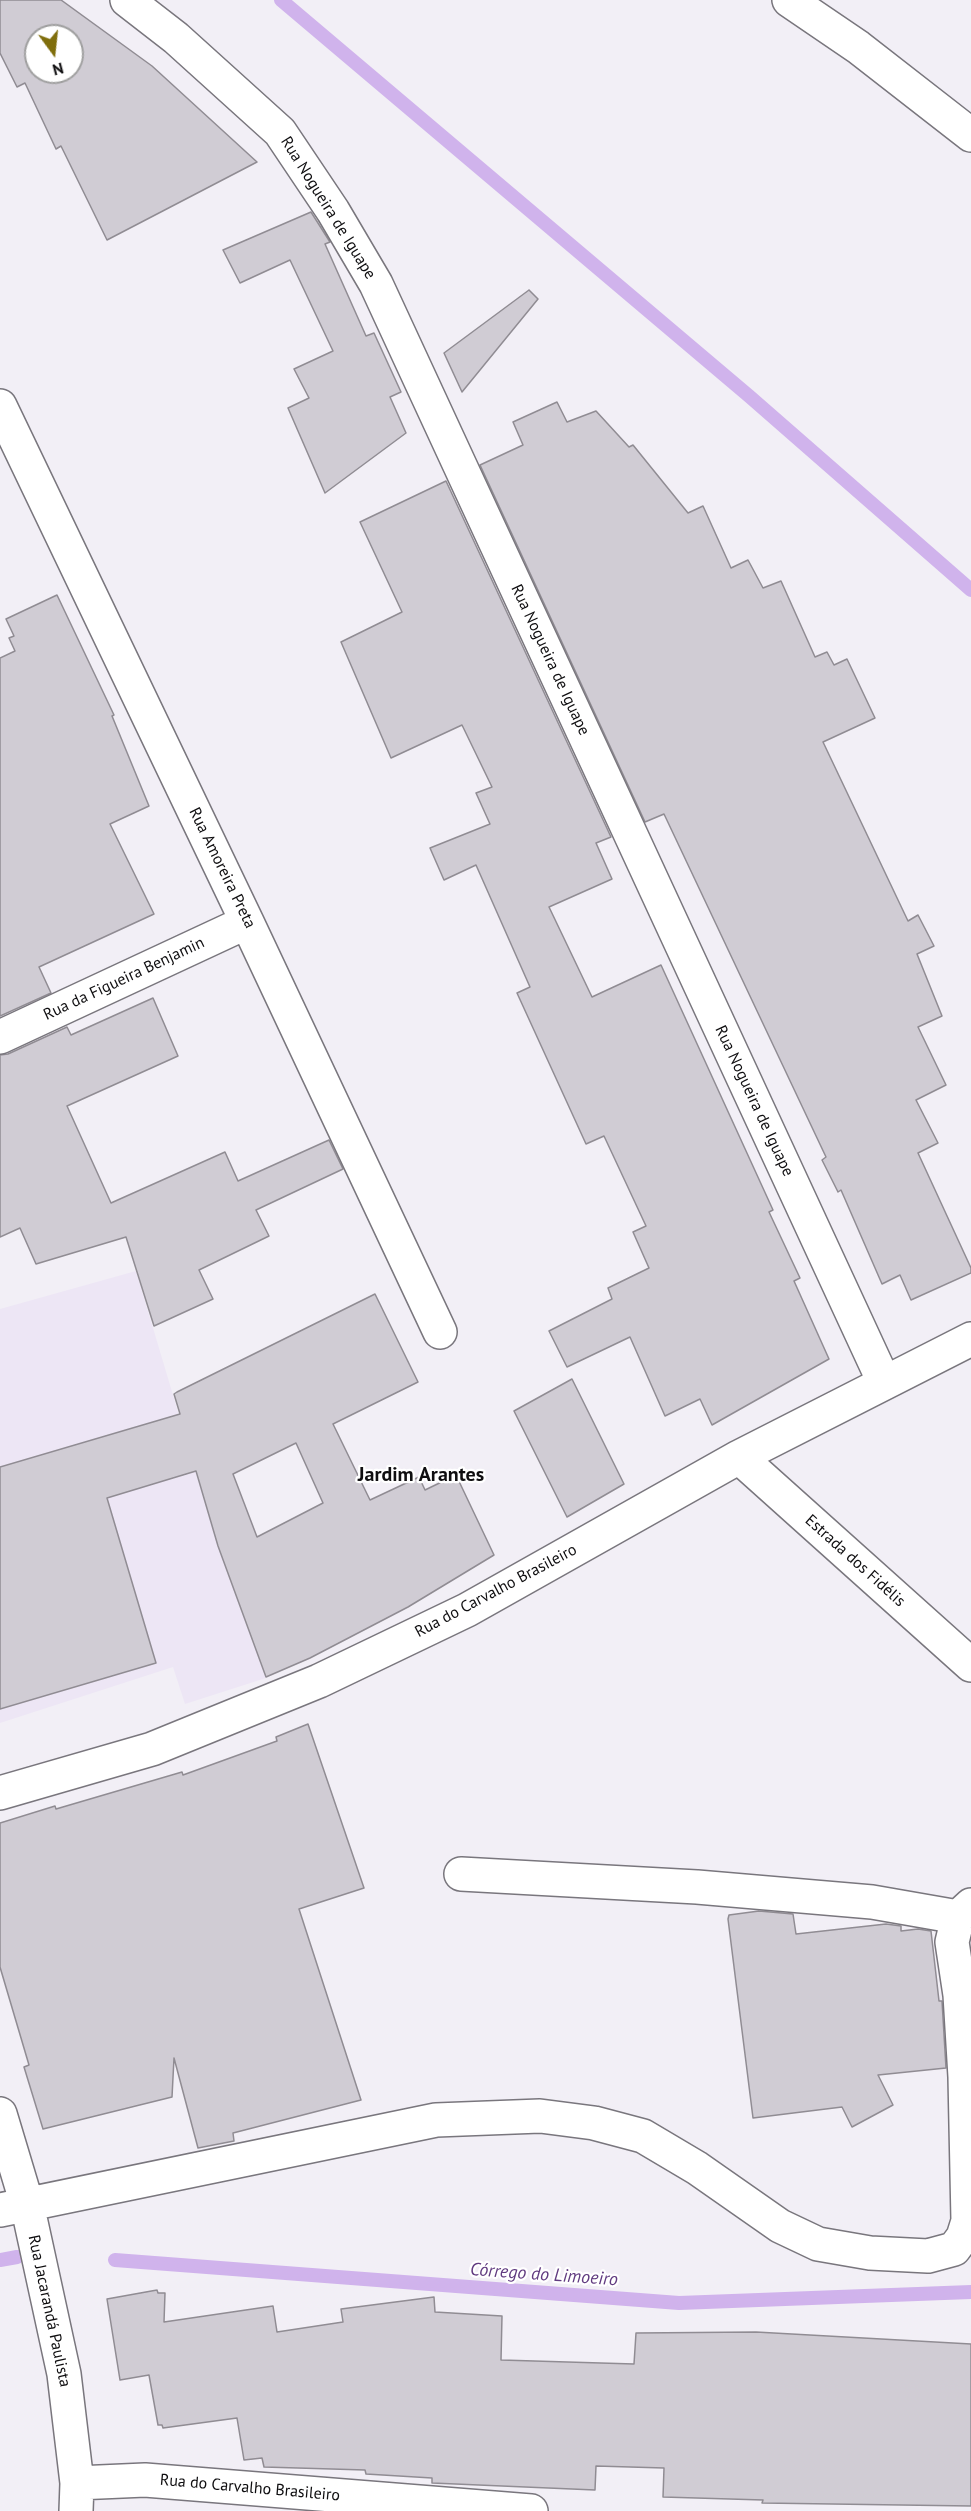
<!DOCTYPE html>
<meta charset="utf-8">
<style>
body{margin:0}
#map{position:relative;width:971px;height:2511px;overflow:hidden;background:#f2eff6;font-family:"PT Sans",sans-serif}
canvas{display:block}
.north{position:absolute;left:24px;top:24px;width:60px;height:60px;box-sizing:border-box;background:#fff;border:2px solid #9f9f9f;border-radius:50%;rotate:165deg;font-size:16px;font-weight:700;line-height:24px;text-align:center;color:#0f0e10}
.north::after{content:'';display:block;margin:auto;width:21px;height:27px;background:#806e0c;clip-path:polygon(50% 0,100% 100%,50% 72%,0 100%)}
</style>
<div id="map">
<canvas width="971" height="2511"></canvas>
<div class="north">N</div>
</div>
<script>
const ctx = document.querySelector('canvas').getContext('2d');
ctx.lineJoin = 'round';
function fill(path, color) { ctx.fillStyle = color; ctx.fill(path, 'evenodd'); }
const toPath = rows => new Path2D(rows.map(r => 'M' + r).join(''));
function strokePath(path, color, width, dash) { ctx.strokeStyle = color; ctx.lineWidth = width; ctx.lineCap = dash ? 'butt' : 'round'; ctx.setLineDash(dash || []); ctx.stroke(path); }
function write(font, color, halo, rows, align = 'center') {
  ctx.font = font + ' "PT Sans",sans-serif'; ctx.lineWidth = 4.5; ctx.setLineDash([]); ctx.textBaseline = 'middle'; ctx.strokeStyle = halo; ctx.fillStyle = color; for (const [text, x, y, turn = 0] of rows) {
    ctx.save(); ctx.translate(x, y); ctx.rotate((+turn || 0) * Math.PI / 180); ctx.textAlign = isNaN(turn) ? turn : align; if (halo) ctx.strokeText(text, 0, 0); ctx.fillText(text, 0, 0); ctx.restore();
  }
}
fill(toPath([
 [136,1271,218,1546,266,1678,185,1704,173,1667,0,1723,0,1309]
]), '#ede6f5');
strokePath(toPath([
 [281,0,749,396,971,590],
 [0,2260,17,2257],
 [115,2260,679,2303,971,2292]
]), '#d0b3ec', 14);
const building = toPath([
 [0,0,61,0,152,66,257,162,107,240,61,146,56,149,25,83,17,87,0,53,0,0],
 [36,36,72,36,72,72,36,72,36,36],
 [311,212,330,242,325,244,366,336,374,333,401,392,390,397,406,433,325,493,288,408,309,398,294,369,333,351,290,260,240,283,223,250,311,212],
 [529,290,538,299,462,392,444,353,529,290],
 [557,402,567,422,596,411,629,447,633,445,688,513,703,506,731,568,748,560,763,588,781,581,815,657,827,652,834,665,847,659,875,718,823,742,908,921,918,915,934,946,917,954,942,1016,918,1027,946,1085,916,1100,938,1143,918,1153,971,1268,971,1273,911,1300,900,1275,882,1284,841,1190,838,1192,822,1160,826,1157,664,814,645,822,480,465,523,445,513,422,557,402],
 [446,481,611,837,596,843,612,879,549,907,592,997,661,965,773,1210,769,1212,800,1278,794,1281,829,1359,712,1425,700,1399,665,1416,630,1337,567,1367,549,1331,612,1299,608,1288,649,1268,633,1232,646,1226,604,1136,586,1144,517,993,530,987,476,865,444,880,430,848,490,824,476,793,492,787,462,725,391,758,341,642,402,612,360,522,446,481],
 [57,595,114,715,112,716,149,806,110,824,154,914,39,967,51,993,0,1016,0,658,15,651,9,638,14,636,6,619,57,595],
 [153,998,178,1056,67,1106,111,1203,225,1152,238,1181,329,1140,343,1169,256,1210,269,1236,199,1270,213,1299,154,1326,126,1237,36,1264,20,1228,0,1237,0,1055,8,1054,67,1027,71,1035,153,998],
 [375,1294,418,1382,333,1424,370,1500,419,1477,425,1490,456,1475,494,1555,408,1607,310,1658,266,1677,218,1546,196,1471,107,1498,156,1663,0,1709,0,1467,180,1414,174,1394,177,1392,375,1294],
 [296,1443,323,1503,257,1537,233,1474,296,1443],
 [572,1379,624,1484,567,1517,514,1411,572,1379],
 [308,1724,364,1888,299,1909,361,2100,233,2133,234,2141,198,2148,174,2058,172,2097,43,2129,24,2067,29,2065,0,1967,0,1823,55,1806,56,1809,182,1772,183,1775,277,1741,276,1737,308,1724],
 [759,1911,793,1914,796,1934,886,1924,901,1926,901,1931,918,1929,931,1931,939,2001,942,2001,946,2068,878,2075,893,2105,852,2127,842,2107,753,2118,728,1919,729,1915,759,1911],
 [157,2290,158,2293,165,2293,164,2322,273,2306,277,2332,343,2322,341,2309,434,2297,435,2312,502,2316,501,2360,634,2364,636,2333,756,2332,971,2344,971,2506,762,2503,763,2500,663,2497,664,2468,596,2466,595,2490,432,2483,432,2478,366,2474,365,2470,264,2467,262,2458,244,2460,237,2418,163,2428,162,2425,158,2425,149,2375,120,2380,107,2299,157,2290]
]);
fill(building, '#d0ccd4');
strokePath(building, '#908c93', 1.5);
const minor = toPath([
 [127,0,176,38,280,132,333,211,376,284,884,1382],
 [789,0,858,47,971,135],
 [0,406,247,922,440,1332],
 [0,1037,247,922],
 [739,1457,971,1665],
 [0,1793,152,1749,319,1681,467,1610,739,1457,971,1339],
 [461,1874,697,1887,872,1902,958,1917],
 [0,2114,27,2204,64,2374,77,2483,76,2511],
 [0,2210,436,2120,540,2116,594,2123,643,2136,697,2168,780,2226,818,2244,870,2253,928,2256,954,2249,963,2237,968,2221,965,2077,960,1995,952,1942,958,1917,971,1905],
 [77,2483,145,2480,531,2511]
]);
strokePath(minor, '#79767d', 36);
strokePath(minor, '#fff', 33);
write('16px', '#0f0e10', '#fff', [
 ["Rua Nogueira de Iguape",328,208,58],
 ["Rua Nogueira de Iguape",550,660,65],
 ["Rua Amoreira Preta",222,868,64],
 ["Rua da Figueira Benjamin",124,979,-25],
 ["Rua Nogueira de Iguape",754,1101,65],
 ["Estrada dos Fidélis",855,1561,42],
 ["Rua do Carvalho Brasileiro",496,1591,-28],
 ["Rua Jacarandá Paulista",49,2311,78],
 ["Rua do Carvalho Brasileiro",250,2488,5]
]);
write('italic 18px', '#613b80', '#fff', [
 ["Córrego do Limoeiro",544,2275,4]
]);
write('bold 20px', '#0f0e10', '#fff', [
 ["Jardim Arantes",421,1475]
]);
</script>
